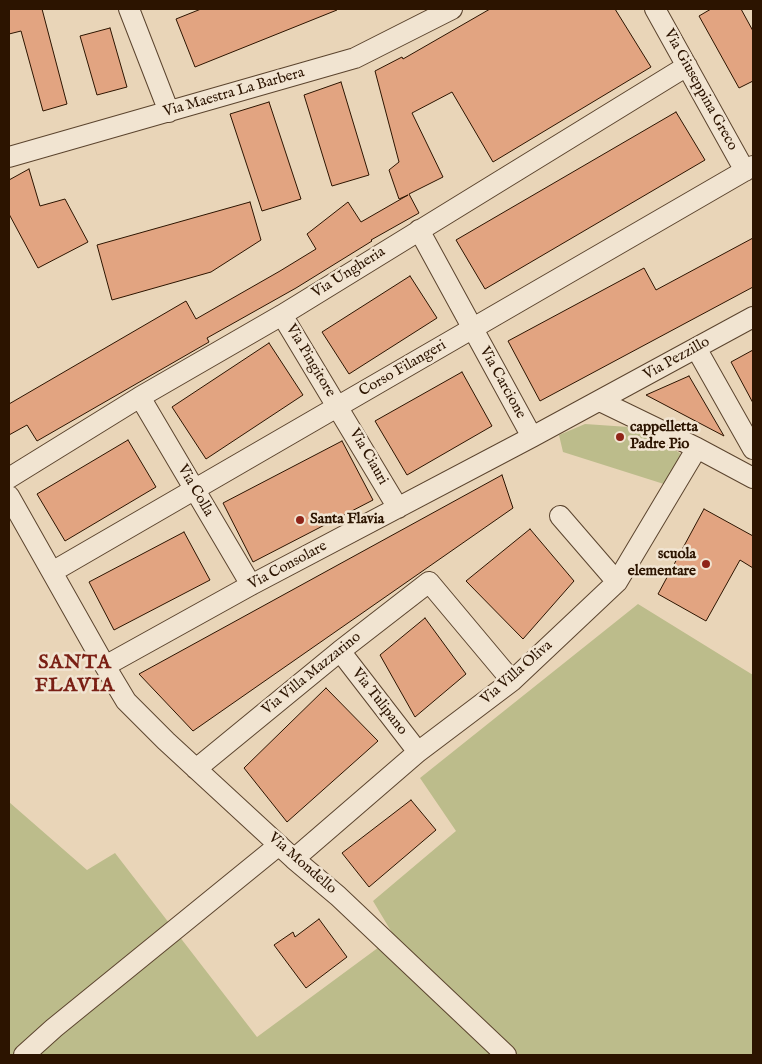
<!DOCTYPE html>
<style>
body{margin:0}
#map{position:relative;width:762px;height:1064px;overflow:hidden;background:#e9d5b8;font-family:"IM FELL English",serif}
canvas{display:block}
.frame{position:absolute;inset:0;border:10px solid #2c1400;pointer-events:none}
</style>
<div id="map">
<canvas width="762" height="1064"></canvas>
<div class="frame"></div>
</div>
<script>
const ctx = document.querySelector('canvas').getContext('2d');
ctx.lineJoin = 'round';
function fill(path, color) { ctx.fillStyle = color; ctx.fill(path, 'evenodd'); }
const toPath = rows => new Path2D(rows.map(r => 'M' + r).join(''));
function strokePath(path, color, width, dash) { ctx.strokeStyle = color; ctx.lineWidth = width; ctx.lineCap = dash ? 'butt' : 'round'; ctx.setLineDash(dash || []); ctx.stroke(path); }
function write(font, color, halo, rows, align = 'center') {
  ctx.font = font + ' "IM FELL English",serif'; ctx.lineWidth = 5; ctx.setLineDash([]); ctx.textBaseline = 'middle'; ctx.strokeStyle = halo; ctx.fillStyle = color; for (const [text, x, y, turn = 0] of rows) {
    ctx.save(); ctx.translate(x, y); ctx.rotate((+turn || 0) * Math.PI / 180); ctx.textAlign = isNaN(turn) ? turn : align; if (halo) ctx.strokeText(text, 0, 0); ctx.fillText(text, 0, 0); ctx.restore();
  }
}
fill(toPath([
 [585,424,643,428,681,454,667,485,563,452,559,435],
 [638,604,753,675,753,1055,9,1055,9,802,87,870,115,853,257,1037,394,936,373,901,456,831,420,778]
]), '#bcbc8b');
const building = toPath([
 [9,9,42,9,67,104,43,111,21,31,9,34,9,9],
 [201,9,337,9,337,10,195,67,176,19,201,9],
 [490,9,615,9,651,67,493,162,452,92,412,113,443,177,409,194,419,213,371,240,372,241,296,288,207,338,209,342,37,441,27,425,9,435,9,404,186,301,196,319,280,271,316,249,307,234,348,202,361,222,408,195,399,199,389,170,399,162,375,71,402,57,403,59,490,9],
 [711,9,741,9,753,31,753,81,739,88,699,16,711,9],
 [110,28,127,87,97,95,80,36,110,28],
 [341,82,369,175,332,186,304,95,341,82],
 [269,102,301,199,262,211,230,114,269,102],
 [676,112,705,160,485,289,456,240,676,112],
 [29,169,40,206,65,199,88,242,38,268,9,214,9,180,29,169],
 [250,202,261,240,211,272,112,300,97,245,250,202],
 [753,238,753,287,540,401,508,341,644,268,656,290,753,238],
 [410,276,437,318,349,374,322,332,410,276],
 [269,343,303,395,206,459,172,407,269,343],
 [753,350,753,403,731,362,753,350],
 [462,372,492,426,407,475,375,421,462,372],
 [689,376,724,436,646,395,689,376],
 [128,440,156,487,65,541,37,494,128,440],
 [342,441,373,500,253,562,223,503,342,441],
 [502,475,513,508,193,731,139,674,502,475],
 [704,509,753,536,753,568,740,560,706,621,658,594,704,509],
 [530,529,574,581,523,639,466,581,530,529],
 [184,532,210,580,114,630,89,582,184,532],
 [425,618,466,674,415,717,380,655,425,618],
 [326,688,378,741,287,822,244,768,326,688],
 [411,800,436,830,369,887,342,853,411,800],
 [319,919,347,957,306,988,274,945,293,932,295,937,319,919]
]);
fill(building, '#e2a481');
strokePath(building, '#2c1400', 1);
const minor = toPath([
 [129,9,169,112],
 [655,9,745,171],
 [9,157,355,58,452,9],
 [419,230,532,437],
 [282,315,398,508],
 [696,348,753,449],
 [140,397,251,585],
 [600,401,697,448,753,478],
 [9,478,140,397,282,315,687,66],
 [9,496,105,666,126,701,166,741,294,859,338,896,506,1055],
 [560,516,617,582],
 [52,572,753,166],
 [340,651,418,752],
 [105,666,251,585,532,437,753,317],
 [196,769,340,651,429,582,512,681],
 [294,859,418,752,512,681,617,582,697,448],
 [24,1055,54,1028,279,845]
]);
strokePath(minor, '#5b442e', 22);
strokePath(minor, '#f1e4d1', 20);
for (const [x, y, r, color] of [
 [620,437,5,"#8f2418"],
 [300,520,5,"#8f2418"],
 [706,564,5,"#8f2418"]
]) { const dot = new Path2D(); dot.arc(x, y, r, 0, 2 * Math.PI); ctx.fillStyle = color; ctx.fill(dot); strokePath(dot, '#f1e4d1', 2); }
write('15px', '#2c1400', '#f1e4d1', [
 ["Via Giuseppina Greco",700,90,61],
 ["Via Maestra La Barbera",234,93,-16],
 ["Via Ungheria",349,273,-32],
 ["Via Pezzillo",677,359,-29],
 ["Via Pingitore",310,361,59],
 ["Corso Filangeri",403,369,-30],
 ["Via Carcione",502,383,61],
 ["Via Ciauri",368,457,60],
 ["Via Colla",195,491,60],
 ["Via Consolare",288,566,-28],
 ["Via Villa Oliva",517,673,-41],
 ["Via Villa Mazzarino",312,674,-39],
 ["Via Tulipano",379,702,52],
 ["Via Mondello",302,864,41]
]);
write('bold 15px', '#2c1400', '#f1e4d1', [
 ["cappelletta",630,428],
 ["Padre Pio",630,445],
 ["Santa Flavia",310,520],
 ["scuola",696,555,"right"],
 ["elementare",696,572,"right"]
], 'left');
ctx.letterSpacing = '1px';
write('bold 20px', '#7a1f14', '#f1e4d1', [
 ["SANTA",75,664],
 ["FLAVIA",75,687]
]);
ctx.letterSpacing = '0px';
</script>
